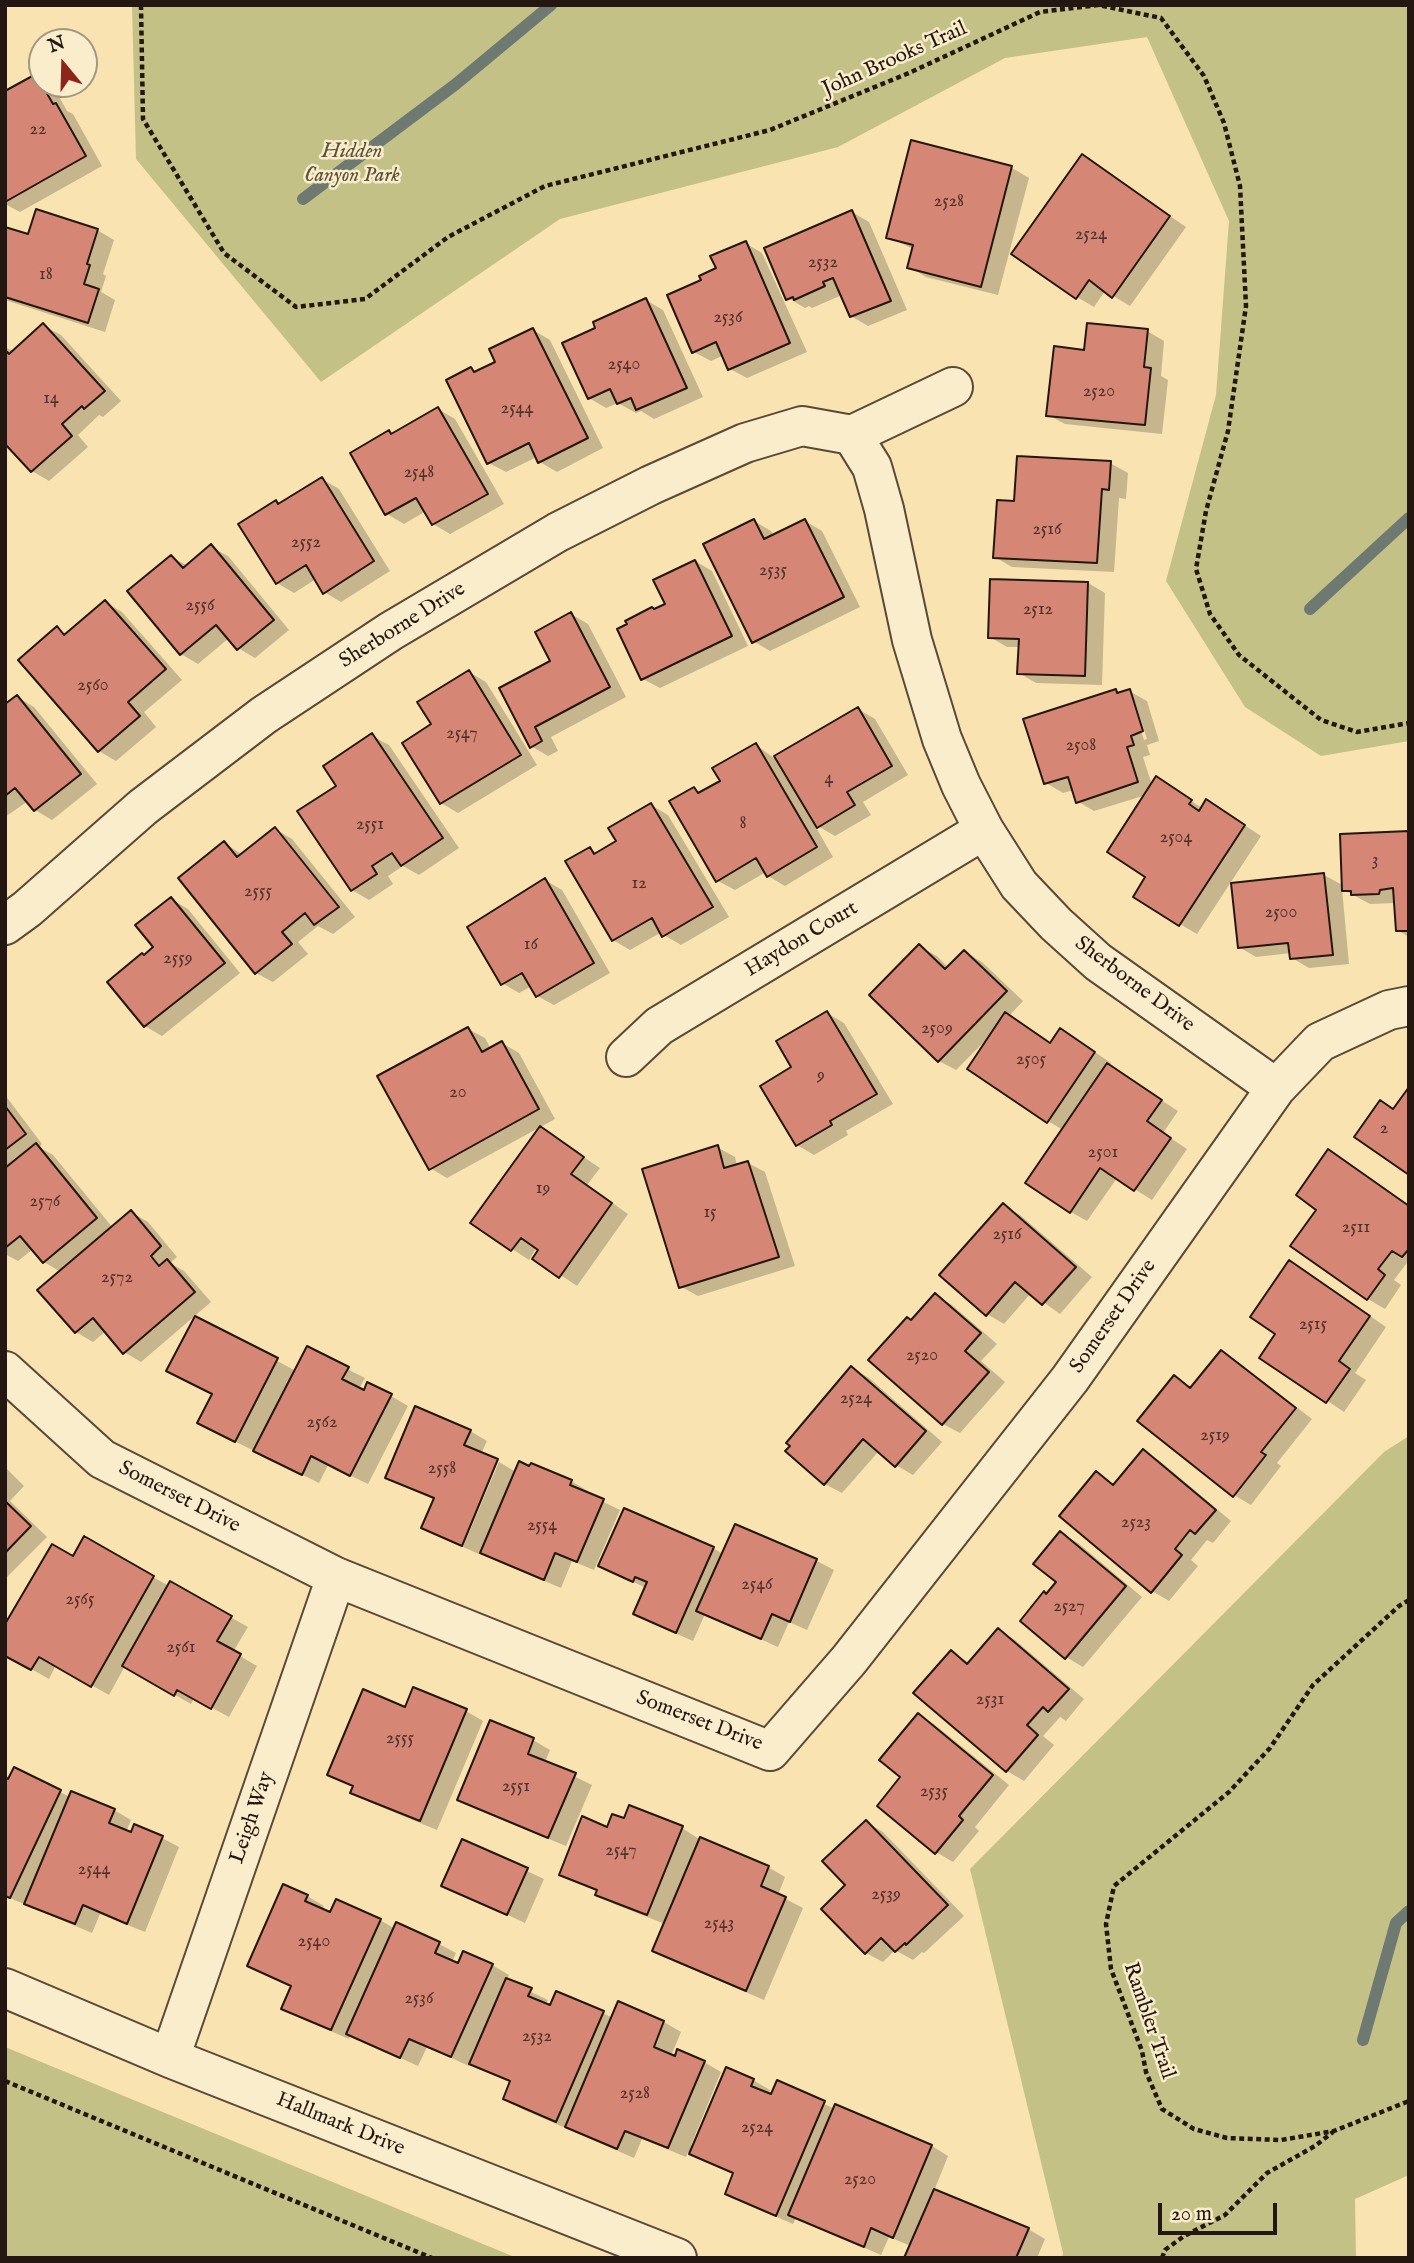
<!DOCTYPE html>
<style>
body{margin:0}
#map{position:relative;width:1414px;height:2263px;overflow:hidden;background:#f8e3b1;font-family:"IM FELL English",serif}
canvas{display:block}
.frame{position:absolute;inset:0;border:7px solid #241610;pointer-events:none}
.north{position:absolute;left:28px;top:28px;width:70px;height:70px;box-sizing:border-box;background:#faedcc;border:2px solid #a49781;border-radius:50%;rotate:341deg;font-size:19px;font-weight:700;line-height:28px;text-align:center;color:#241610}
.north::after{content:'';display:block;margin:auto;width:24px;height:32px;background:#8f2418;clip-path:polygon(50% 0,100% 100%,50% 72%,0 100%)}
.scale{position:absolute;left:1158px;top:2203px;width:119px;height:32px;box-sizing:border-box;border:4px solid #241610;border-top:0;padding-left:9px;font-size:21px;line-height:24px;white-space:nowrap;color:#241610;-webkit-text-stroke:5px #faedcc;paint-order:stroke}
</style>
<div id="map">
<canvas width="1414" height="2263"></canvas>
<div class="frame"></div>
<div class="north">N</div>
<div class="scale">20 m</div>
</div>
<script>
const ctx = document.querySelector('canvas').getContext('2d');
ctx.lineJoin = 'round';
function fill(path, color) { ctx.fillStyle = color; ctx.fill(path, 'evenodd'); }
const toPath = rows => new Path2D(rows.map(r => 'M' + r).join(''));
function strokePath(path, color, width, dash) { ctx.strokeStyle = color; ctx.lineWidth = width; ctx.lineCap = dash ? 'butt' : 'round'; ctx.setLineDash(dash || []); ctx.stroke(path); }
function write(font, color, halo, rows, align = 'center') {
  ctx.font = font + ' "IM FELL English",serif'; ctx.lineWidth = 5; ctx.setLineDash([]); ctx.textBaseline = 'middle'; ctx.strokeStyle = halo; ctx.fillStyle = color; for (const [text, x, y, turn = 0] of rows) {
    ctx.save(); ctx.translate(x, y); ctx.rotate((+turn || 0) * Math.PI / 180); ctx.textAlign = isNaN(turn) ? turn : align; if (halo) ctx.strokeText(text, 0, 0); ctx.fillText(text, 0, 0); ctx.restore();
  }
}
fill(toPath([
 [132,5,1409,5,1409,741,1321,756,1245,707,1166,581,1216,395,1229,221,1147,37,1005,58,838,147,560,219,321,382,136,159],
 [1409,1436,1409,2175,1355,2199,1356,2258,1062,2258,1063,2253,970,1869,1384,1452],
 [5,2047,517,2258,5,2258]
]), '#c4c187');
fill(toPath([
 [36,76,42,80,42,84,53,86,67,111,73,114,102,166,20,212,5,204,5,93],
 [1083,156,1186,227,1130,306,1105,291,1094,307,1077,297],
 [1012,168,1029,178,998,295,926,277,909,267,913,249,888,237],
 [852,212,869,222,907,310,868,326,851,316,842,295,812,308,809,306,805,308,788,298],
 [5,229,29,236,97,230,114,240,103,274,106,276,101,292,115,300,105,332,5,300],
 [745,243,762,253,807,352,747,378,730,369,724,355,711,361,694,352,703,281],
 [646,300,663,310,703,397,654,419,641,411,636,413,618,403,606,408,589,398,598,329],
 [44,326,61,335,121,401,103,417,99,415,78,435,88,447,49,481,32,471,5,441,5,347,14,352],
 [533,330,550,340,603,448,557,472,540,462,537,457,506,472,489,463,471,369,477,373,497,362],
 [1147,331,1164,341,1161,376,1168,380,1162,434,1065,424,1048,415,1086,352],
 [438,409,455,419,504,504,450,534,433,524,426,511,404,524,387,514,389,432,393,435],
 [1110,463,1128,473,1126,499,1119,498,1114,572,1012,567,995,557,1016,503],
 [322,479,339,489,390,571,341,602,324,592,316,579,294,593,277,583,276,503,280,505],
 [754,521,771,531,774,536,805,521,822,531,860,607,770,651,753,641],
 [211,547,228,556,289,630,255,658,238,648,229,638,198,664,181,654,130,592,171,557,188,566],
 [695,561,712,571,748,646,660,688,643,679,655,611,667,605],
 [1088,583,1105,593,1102,685,1036,683,1019,673,1020,647,1007,647,990,637],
 [105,602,122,612,182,680,144,712,156,727,116,761,99,751,20,660,57,628,67,634],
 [571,614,588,624,626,697,551,737,558,751,548,756,531,746,501,689,552,661],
 [469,672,486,682,537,765,458,813,441,803,434,725],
 [1116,691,1120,694,1129,691,1147,701,1159,741,1147,745,1150,755,1143,757,1152,785,1173,789,1202,808,1223,811,1261,836,1197,934,1180,924,1148,876,1146,795,1094,811,1077,801,1074,790,1063,793,1046,783],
 [1130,696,1135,702,1147,739,1144,740],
 [17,697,34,707,97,784,52,820,35,810,28,801,5,817,5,707],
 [858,709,875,719,908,775,863,802,871,815,835,836,814,824,833,857,785,886,768,876,766,872,735,890,718,881,694,789,702,793,722,782,756,745,774,758],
 [372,736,389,745,459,848,419,875,403,866,388,876,393,884,369,900,352,890,339,786],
 [651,805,668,815,729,917,681,945,664,935,662,932,630,950,613,940,590,849,598,853,618,841],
 [275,829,292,839,355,917,333,934,318,926,298,942,308,954,273,982,256,973,224,843,243,855],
 [1409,833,1409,937,1397,930,1396,903,1370,904,1342,889,1349,964,1309,968,1292,958,1291,953,1256,957,1239,947,1324,875,1344,886],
 [545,880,562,890,610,973,554,1005,537,996,532,986,519,993,502,983],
 [171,899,188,909,240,973,162,1036,145,1026,145,956,156,948],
 [920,947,937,956,949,968,965,952,982,962,1023,1001,1009,1016,1051,1044,1077,1040,1111,1063,1109,1066,1178,1111,1163,1133,1187,1149,1152,1200,1117,1178,1087,1221,1071,1212,1063,1130,1048,1121,989,1037,956,1070,939,1061],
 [827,1013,844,1023,893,1104,846,1131,848,1135,814,1155,797,1145,794,1068],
 [468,1029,485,1038,491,1049,502,1043,519,1053,555,1119,447,1178,430,1168],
 [5,1095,42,1144,39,1147,53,1155,113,1228,131,1212,148,1222,177,1257,170,1263,184,1271,211,1302,141,1362,124,1352,106,1331,93,1342,76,1332,61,1272,44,1262,33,1249,18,1261,5,1254],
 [540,1128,600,1168,587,1185,628,1214,577,1286,535,1258,541,1250,537,1247,529,1260,473,1223],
 [717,1147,735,1157,737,1166,748,1163,765,1172,795,1266,698,1296,680,1286],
 [1329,1151,1409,1206,1409,1260,1394,1280,1401,1285,1385,1309,1368,1299],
 [1003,1205,1020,1215,1092,1277,1060,1314,1031,1293,1004,1324,987,1314],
 [1306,1272,1386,1327,1355,1373,1366,1380,1344,1412,1262,1357,1277,1334],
 [935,1295,952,1305,997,1344,981,1361,1005,1382,960,1433,943,1424,911,1322],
 [196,1318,296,1371,307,1349,365,1378,359,1389,391,1396,408,1406,368,1484,328,1465,319,1483,216,1432,214,1394],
 [1221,1352,1238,1362,1312,1419,1277,1463,1281,1466,1251,1505,1234,1495,1174,1377,1193,1388],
 [852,1368,869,1378,942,1442,913,1475,896,1465,879,1451,842,1493,825,1484],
 [470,1431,487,1441,481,1454,495,1460,460,1546,423,1528,435,1500,388,1477],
 [1143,1452,1160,1461,1231,1521,1213,1543,1207,1540,1191,1560,1198,1566,1169,1601,1152,1591,1097,1474,1115,1485],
 [499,1462,516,1472,571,1481,588,1491,587,1494,620,1510,594,1570,572,1561,561,1588,499,1562,481,1551,479,1554,463,1547],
 [5,1467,24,1486,10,1501,47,1537,5,1579],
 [736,1526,817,1561,834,1570,807,1630,789,1622,778,1647,705,1614,693,1641,652,1623,635,1614,646,1588,600,1566,713,1548,723,1554],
 [1061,1533,1078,1543,1142,1597,1083,1667,1066,1657,1047,1595,1059,1582],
 [85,1539,169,1586,170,1583,248,1627,233,1652,257,1666,229,1717,194,1698,191,1704,125,1666,109,1695,56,1665,49,1679,5,1654,74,1559],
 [998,1630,1015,1640,1084,1699,1066,1721,1060,1717,1043,1736,1054,1745,1024,1781,1007,1771,951,1652,970,1663],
 [406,1709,466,1711,483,1721,437,1830,369,1802,352,1792,354,1787,329,1774],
 [918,1715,935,1725,1009,1785,975,1827,979,1831,953,1862,936,1852,903,1777],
 [533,1740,550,1750,545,1762,592,1785,566,1846,476,1809,459,1799],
 [14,1769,70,1797,114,1810,131,1820,126,1832,162,1838,179,1847,145,1932,100,1914,92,1933,5,1896,5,1775,10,1778],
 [625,1820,682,1828,699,1839,768,1867,785,1877,778,1895,803,1908,764,2000,671,1960,654,1951,665,1924,614,1904,597,1894,598,1892,561,1875,608,1829],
 [866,1822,883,1832,964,1916,924,1953,922,1952,913,1960,895,1950,883,1962,866,1953,848,1885],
 [463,1841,544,1879,525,1923,444,1885],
 [307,1896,324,1906,322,1911,380,1920,395,1929,397,1925,439,1944,456,1953,452,1962,459,1965,492,1965,509,1975,506,1980,548,2000,545,2005,603,2013,613,2018,619,2004,664,2022,681,2032,671,2056,704,2062,721,2072,691,2145,694,2146,753,2080,770,2090,768,2095,772,2096,778,2083,835,2109,836,2106,932,2146,948,2156,934,2191,1028,2229,1045,2239,1037,2258,906,2258,911,2246,889,2237,881,2255,796,2218,793,2224,744,2203,727,2193,735,2174,688,2152,686,2157,642,2139,634,2158,522,2109,505,2099,512,2082,470,2062,469,2066,427,2047,418,2066,350,2035,349,2039,300,2018,283,2008,293,1987,249,1965]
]), '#0003');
strokePath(toPath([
 [303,199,456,84,551,5],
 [1310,609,1409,518],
 [1363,2040,1396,1923,1409,1911]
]), '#6e7a71', 12);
const building = toPath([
 [36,74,53,104,56,103,86,156,5,202,5,91,36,74],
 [911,140,1012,166,981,287,907,268,913,245,886,238,911,140],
 [1082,154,1170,216,1112,298,1089,280,1076,299,1011,254,1082,154],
 [36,209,98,229,87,264,90,265,84,284,99,289,88,323,5,297,5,227,28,234,36,209],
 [852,210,891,301,850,317,833,278,823,282,825,286,794,300,793,297,786,300,764,248,852,210],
 [746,241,790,343,728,370,716,342,692,353,667,295,701,280,699,276,716,268,710,256,746,241],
 [646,298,687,388,636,410,631,398,617,404,610,389,588,399,562,343,595,328,593,322,646,298],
 [43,323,105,391,84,409,82,406,62,424,72,436,31,472,5,444,5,350,9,354,43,323],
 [1087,323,1148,329,1144,367,1151,368,1145,425,1046,416,1054,346,1084,350,1087,323],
 [533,328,588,438,538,463,529,443,487,464,446,380,471,367,474,372,495,362,489,349,533,328],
 [438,407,488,494,432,525,416,498,385,515,350,453,389,430,391,434,438,407],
 [1017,456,1111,461,1109,490,1102,489,1097,563,993,558,997,500,1014,501,1017,456],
 [322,477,374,561,323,594,306,565,276,584,238,524,276,500,278,504,322,477],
 [754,519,764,539,805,519,844,597,752,643,703,544,754,519],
 [211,544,274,620,237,650,216,625,180,655,127,591,171,555,183,568,211,544],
 [695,560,732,636,641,680,617,629,627,624,625,621,652,607,654,609,665,604,653,580,695,560],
 [990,579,1088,582,1085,676,1017,674,1019,639,988,638,990,579],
 [105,600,166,669,128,702,140,716,98,752,18,660,57,626,64,635,105,600],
 [571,612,610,687,535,727,542,741,530,748,499,688,550,661,535,632,571,612],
 [469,670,521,755,440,804,402,743,431,724,417,702,469,670],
 [1116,689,1117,693,1130,689,1143,731,1131,736,1134,745,1127,747,1138,782,1076,803,1068,777,1044,784,1023,719,1116,689],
 [17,695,81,774,34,811,15,788,5,796,5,704,17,695],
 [858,707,892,766,847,792,855,805,817,828,774,756,858,707],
 [372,733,443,838,401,866,392,853,372,866,377,874,351,891,297,811,336,786,323,766,372,733],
 [756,743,817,847,767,877,756,858,716,882,669,801,694,787,698,793,720,781,712,768,756,743],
 [1156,776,1192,800,1189,804,1199,811,1206,799,1245,825,1179,926,1133,897,1145,877,1107,852,1156,776],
 [651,803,713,907,662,937,652,918,612,941,565,861,590,847,594,854,616,841,608,828,651,803],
 [275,827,339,907,314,925,305,913,282,932,292,944,255,974,178,878,224,841,237,857,275,827],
 [1409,831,1409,931,1396,931,1393,888,1380,890,1379,894,1351,895,1351,891,1342,891,1340,834,1409,831],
 [1324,873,1333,955,1290,959,1288,943,1238,948,1231,883,1324,873],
 [545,878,594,963,536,997,522,973,501,985,467,927,545,878],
 [171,897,225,963,144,1027,107,982,142,953,144,955,153,947,135,925,171,897],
 [919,944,945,969,964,950,1007,991,938,1062,869,995,919,944],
 [827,1011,877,1094,830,1121,832,1125,796,1146,760,1086,791,1067,776,1041,827,1011],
 [1005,1012,1050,1043,1060,1028,1095,1052,1047,1123,967,1069,1005,1012],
 [468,1027,482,1052,502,1041,539,1109,429,1170,377,1076,468,1027],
 [1107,1063,1162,1100,1147,1121,1171,1138,1134,1191,1100,1168,1070,1213,1025,1183,1107,1063],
 [1409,1087,1409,1175,1354,1137,1380,1100,1393,1109,1409,1087],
 [5,1106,26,1134,5,1150,5,1106],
 [540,1126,584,1157,571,1174,612,1203,559,1278,532,1259,538,1250,521,1238,511,1251,470,1223,540,1126],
 [36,1143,97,1218,43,1263,20,1236,5,1248,5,1168,36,1143],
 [718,1145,724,1168,748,1161,779,1257,679,1288,642,1169,718,1145],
 [1328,1149,1409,1206,1409,1249,1402,1257,1392,1251,1378,1269,1385,1275,1367,1300,1290,1246,1316,1210,1296,1195,1328,1149],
 [1003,1203,1076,1267,1042,1305,1015,1282,986,1316,939,1275,1003,1203],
 [131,1210,161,1246,151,1256,159,1266,167,1259,195,1292,123,1354,93,1318,75,1333,37,1290,131,1210],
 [1289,1260,1370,1316,1339,1361,1350,1369,1326,1403,1259,1358,1275,1334,1250,1317,1289,1260],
 [935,1293,981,1333,965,1351,989,1372,942,1425,868,1360,907,1317,911,1320,935,1293],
 [195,1316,278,1358,235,1442,197,1423,212,1394,166,1371,195,1316],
 [307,1346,349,1367,342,1379,364,1390,367,1382,392,1394,350,1476,311,1456,302,1475,253,1451,307,1346],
 [1221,1350,1296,1408,1261,1452,1266,1455,1233,1497,1137,1421,1174,1375,1190,1388,1221,1350],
 [851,1366,926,1431,895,1467,863,1439,824,1485,785,1451,790,1446,786,1443,851,1366],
 [415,1406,471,1430,464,1445,498,1459,462,1546,421,1528,434,1498,385,1478,415,1406],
 [1143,1449,1216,1510,1195,1534,1190,1530,1175,1549,1182,1555,1151,1593,1059,1516,1096,1471,1113,1485,1143,1449],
 [519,1461,529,1466,531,1463,572,1480,570,1485,604,1499,577,1562,555,1553,544,1580,480,1553,519,1461],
 [5,1501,31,1526,5,1553,5,1501],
 [624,1508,714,1547,676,1633,633,1614,647,1582,635,1577,633,1582,598,1566,624,1508],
 [735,1524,817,1559,790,1622,772,1614,761,1639,696,1611,735,1524],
 [1060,1531,1126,1586,1065,1659,1020,1621,1044,1591,1046,1594,1056,1582,1033,1564,1060,1531],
 [84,1536,154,1576,91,1687,39,1657,31,1670,5,1656,5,1624,52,1544,73,1556,84,1536],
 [170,1581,232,1616,217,1641,241,1654,211,1709,177,1690,174,1696,122,1666,170,1581],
 [998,1628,1069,1689,1048,1712,1043,1707,1027,1725,1038,1735,1006,1772,913,1693,951,1650,967,1664,998,1628],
 [413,1687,467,1709,420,1821,350,1793,353,1786,327,1775,363,1689,405,1707,413,1687],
 [918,1713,993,1775,959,1816,963,1820,935,1854,877,1806,900,1777,879,1760,918,1713],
 [490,1720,534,1738,528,1754,576,1773,548,1838,457,1800,490,1720],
 [14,1767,61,1790,10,1898,5,1896,5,1777,8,1779,14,1767],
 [71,1791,115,1809,109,1823,131,1832,134,1824,163,1836,127,1924,83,1905,75,1924,24,1904,71,1791],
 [629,1805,683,1826,647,1915,595,1895,597,1890,559,1875,582,1816,607,1827,612,1814,624,1818,629,1805],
 [866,1820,948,1905,906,1945,905,1943,895,1952,881,1938,865,1954,821,1909,845,1885,822,1861,866,1820],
 [700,1837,769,1866,761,1886,786,1897,746,1991,652,1951,700,1837],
 [462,1839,528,1868,507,1915,441,1886,462,1839],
 [283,1884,308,1895,305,1901,330,1912,336,1899,381,1919,331,2030,281,2009,291,1986,247,1966,283,1884],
 [396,1922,440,1942,435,1953,458,1963,463,1951,493,1964,451,2057,409,2039,400,2058,346,2034,396,1922],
 [506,1978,532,1988,528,1996,550,2005,556,1991,604,2011,556,2122,503,2099,510,2081,469,2064,506,1978],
 [618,2001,664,2021,654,2047,675,2056,677,2049,705,2061,668,2148,625,2131,617,2149,565,2127,618,2001],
 [726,2067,754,2079,751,2086,771,2094,777,2080,825,2101,776,2216,725,2194,733,2173,689,2154,726,2067],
 [835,2104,932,2145,893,2238,871,2228,864,2247,788,2215,835,2104],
 [934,2189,1029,2228,1016,2258,904,2258,934,2189]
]);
fill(building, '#d58675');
strokePath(building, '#241610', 2);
const minor = toPath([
 [852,435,953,387],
 [5,925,27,909,143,807,264,715,391,631,558,532,651,485,745,443,802,426,852,435,872,467,884,509,912,640,942,739,961,785,984,830,1019,885,1056,924,1098,962,1276,1088],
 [626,1057,659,1026,984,830],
 [5,1371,102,1459,336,1577,770,1751,849,1660,1070,1379,1276,1088,1320,1042,1389,1010,1409,1006],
 [5,1988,170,2058,677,2258],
 [170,2058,336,1577]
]);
strokePath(minor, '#594938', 42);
strokePath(toPath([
 [141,5,143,119,224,253,296,307,365,299,448,237,545,186,770,130,909,73,1040,12,1098,5,1161,18,1204,76,1224,123,1240,186,1246,306,1228,431,1206,511,1196,569,1210,614,1239,655,1321,720,1357,732,1409,723],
 [1409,1600,1399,1606,1313,1685,1270,1748,1229,1792,1114,1886,1106,1924,1111,1969,1142,2051,1146,2072,1162,2109,1194,2129,1227,2138,1281,2140,1334,2131,1409,2101],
 [5,2081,432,2258],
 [1162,2258,1165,2250,1184,2236,1225,2215,1267,2173,1315,2146,1333,2132]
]), '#241610', 4.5, [5, 3.5]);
strokePath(minor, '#faedcc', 38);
write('18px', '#503229', null, [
 ["22",38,130],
 ["2528",949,202],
 ["2524",1091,235],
 ["2532",823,263],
 ["18",46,275],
 ["2536",728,318],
 ["2540",624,365],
 ["2520",1099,392],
 ["14",51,399],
 ["2544",517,409],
 ["2548",419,473],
 ["2516",1047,530],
 ["2552",306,543],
 ["2535",773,571],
 ["2556",200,606],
 ["2512",1038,610],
 ["2560",93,686],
 ["2547",462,734],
 ["2508",1081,746],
 ["4",829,779],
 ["8",743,824],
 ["2551",370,825],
 ["2504",1176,838],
 ["3",1375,861],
 ["12",639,884],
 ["2555",258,892],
 ["2500",1281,913],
 ["16",531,945],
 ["2559",178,959],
 ["2509",937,1029],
 ["2505",1031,1060],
 ["9",821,1076],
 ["20",458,1093],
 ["2",1384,1129],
 ["2501",1103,1153],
 ["19",543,1189],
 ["2576",45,1202],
 ["15",710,1213],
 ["2511",1356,1228],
 ["2516",1007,1235],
 ["2572",117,1278],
 ["2515",1313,1325],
 ["2520",922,1356],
 ["2524",856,1399],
 ["2562",322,1423],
 ["2519",1215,1436],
 ["2558",442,1469],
 ["2523",1136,1523],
 ["2554",542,1526],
 ["2546",757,1585],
 ["2565",80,1600],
 ["2527",1069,1607],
 ["2561",181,1648],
 ["2531",990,1700],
 ["2555",400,1739],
 ["2551",516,1787],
 ["2535",934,1792],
 ["2547",621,1851],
 ["2544",94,1870],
 ["2539",886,1895],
 ["2543",719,1924],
 ["2540",314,1942],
 ["2536",419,1999],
 ["2532",537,2037],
 ["2528",635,2094],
 ["2524",757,2128],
 ["2520",860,2180]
]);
write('21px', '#241610', '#faedcc', [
 ["John Brooks Trail",895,60,-24],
 ["Sherborne Drive",403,626,-32],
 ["Haydon Court",802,940,-31],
 ["Sherborne Drive",1134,985,37],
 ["Somerset Drive",1114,1317,-55],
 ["Somerset Drive",179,1498,27],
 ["Somerset Drive",699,1722,21],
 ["Leigh Way",253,1818,-71],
 ["Rambler Trail",1148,2021,71],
 ["Hallmark Drive",340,2125,22]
]);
write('italic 21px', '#5c523a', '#faedcc', [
 ["Hidden",352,153],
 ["Canyon Park",352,177]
]);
</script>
